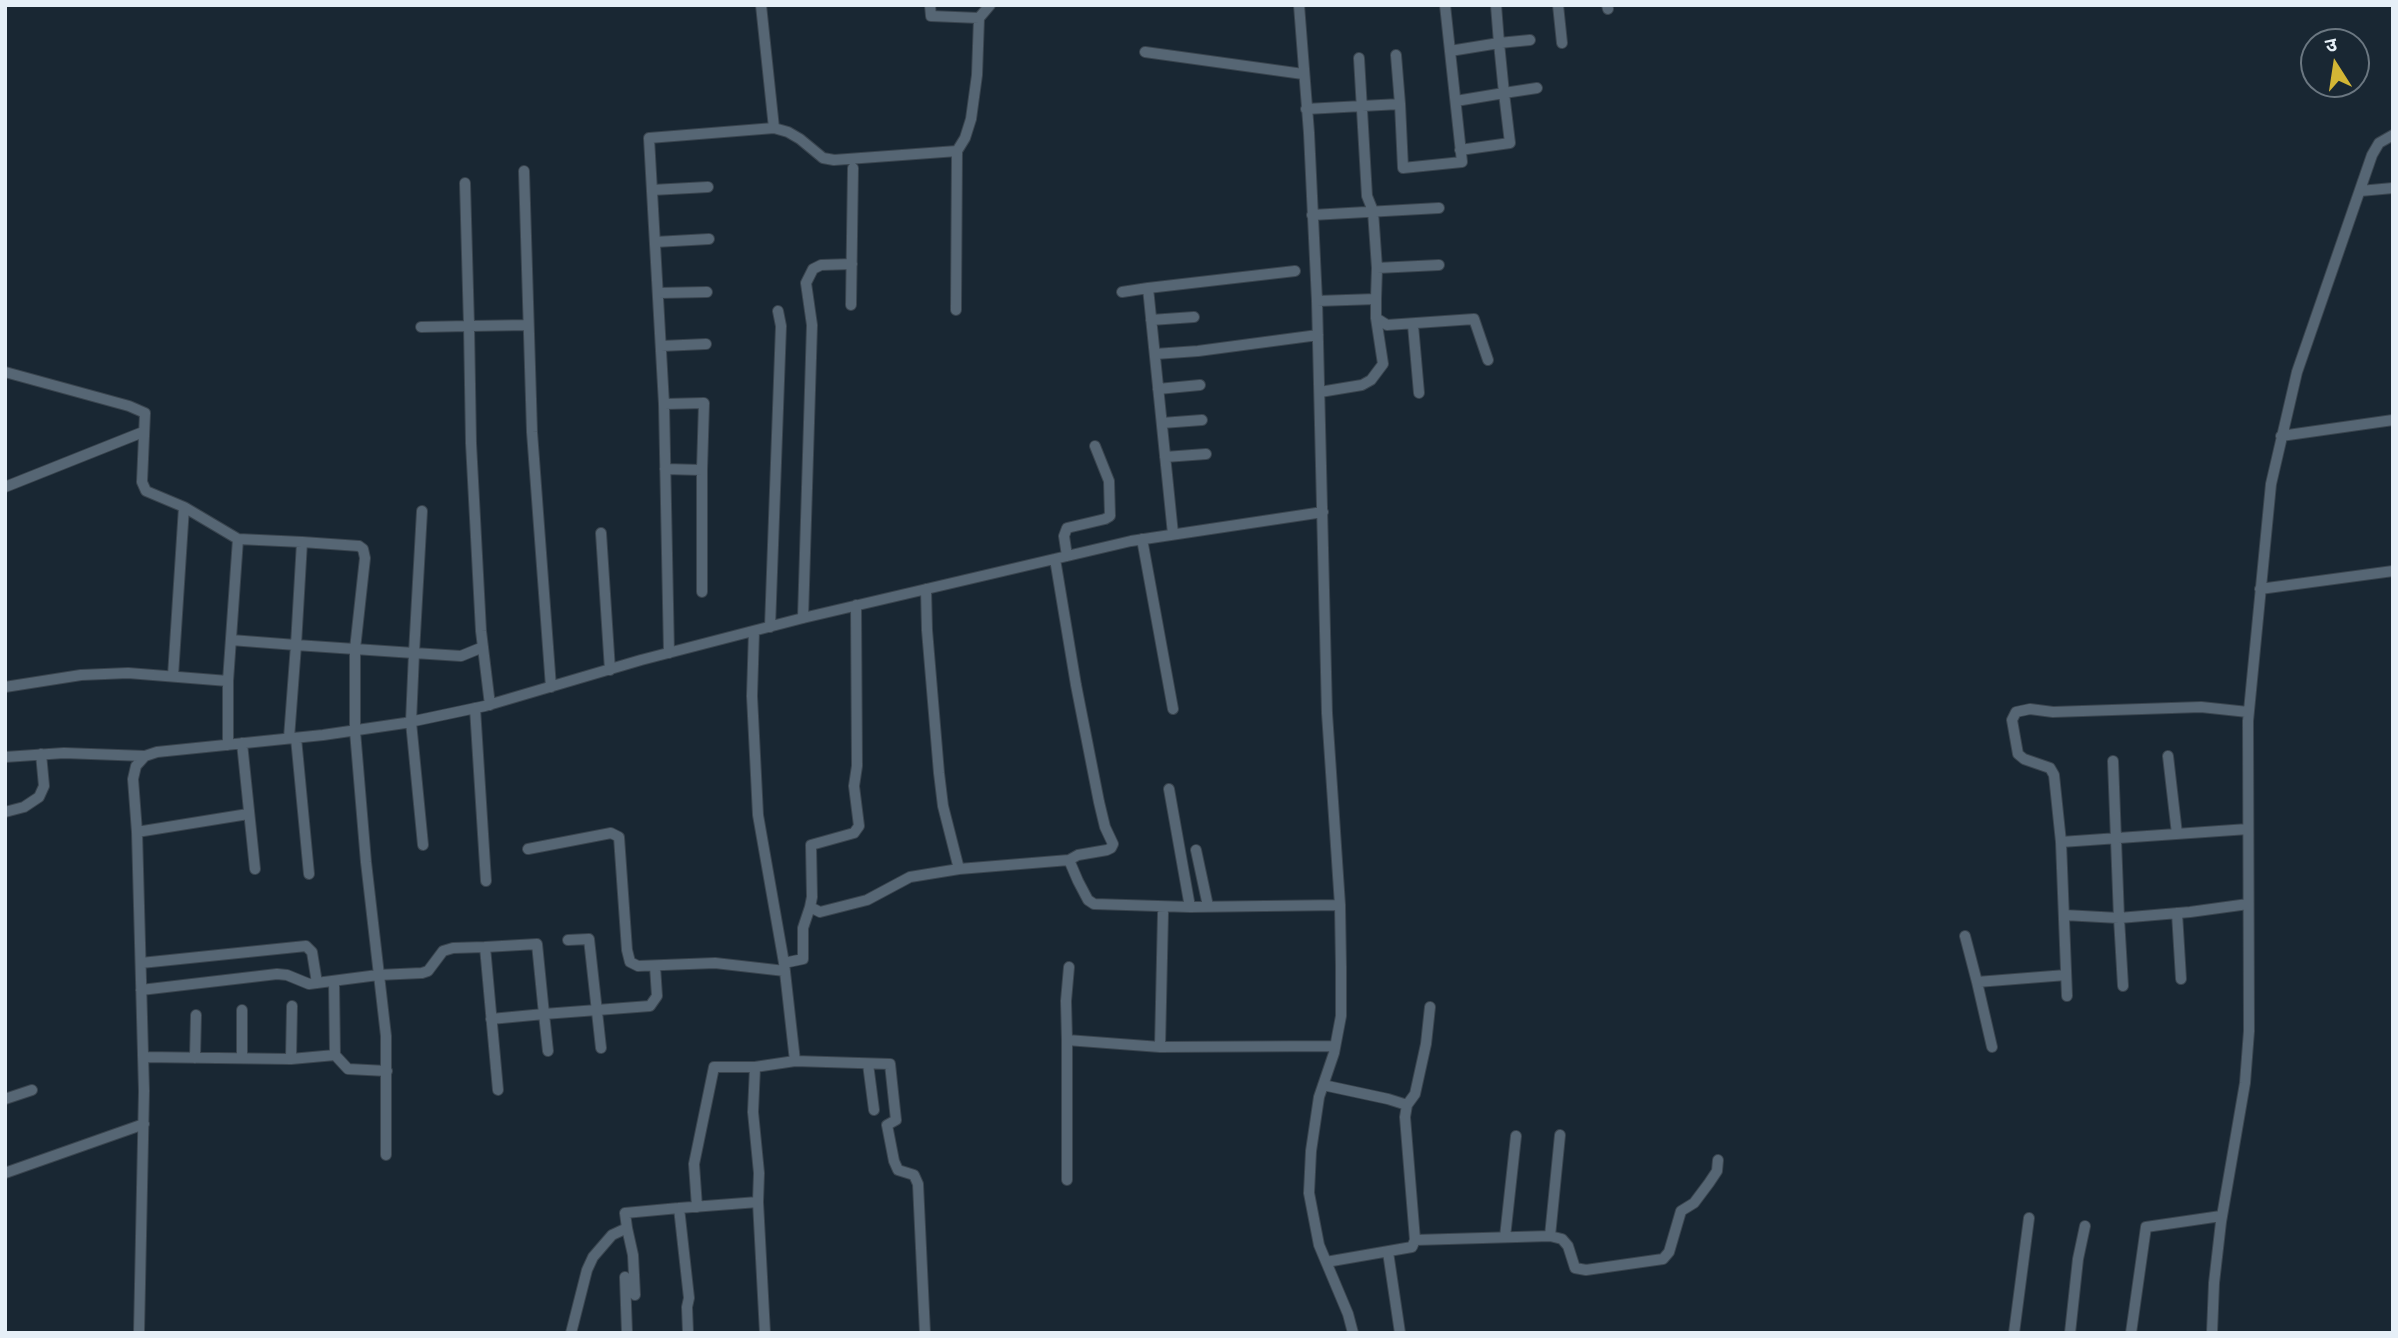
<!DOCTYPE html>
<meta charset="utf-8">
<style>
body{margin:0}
#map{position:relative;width:2398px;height:1338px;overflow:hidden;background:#192733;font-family:"PT Sans","Noto Sans Devanagari",sans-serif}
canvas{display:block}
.frame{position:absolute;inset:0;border:7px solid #e6eff7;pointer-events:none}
.north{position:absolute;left:2300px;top:28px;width:70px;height:70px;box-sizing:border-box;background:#192733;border:2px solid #6b7781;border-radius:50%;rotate:348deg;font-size:19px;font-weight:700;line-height:28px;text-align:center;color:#e6eff7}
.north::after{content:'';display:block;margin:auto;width:24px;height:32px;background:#d3b635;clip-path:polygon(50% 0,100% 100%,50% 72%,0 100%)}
</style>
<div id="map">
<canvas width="2398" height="1338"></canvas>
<div class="frame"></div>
<div class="north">उ</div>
</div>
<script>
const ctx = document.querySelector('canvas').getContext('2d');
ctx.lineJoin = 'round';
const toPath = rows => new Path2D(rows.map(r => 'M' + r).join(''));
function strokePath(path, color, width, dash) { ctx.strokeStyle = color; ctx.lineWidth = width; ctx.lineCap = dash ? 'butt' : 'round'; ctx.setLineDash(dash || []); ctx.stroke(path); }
const minor = toPath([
 [761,5,774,128,788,132,800,139,823,158,834,160,957,151],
 [930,5,931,16,979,18],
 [1299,5,1309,133,1317,301,1327,713,1340,905,1341,967,1341,1016,1334,1053,1319,1097,1311,1151,1309,1193,1319,1245,1348,1314,1353,1333],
 [1496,5,1499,43,1530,40],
 [1558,5,1562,43],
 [1607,5,1608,9],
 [1450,51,1499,43,1504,93,1537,88],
 [1145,52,1303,74],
 [1359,58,1367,196,1373,211,1377,268,1376,299],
 [1456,101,1504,93,1510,143,1460,150],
 [1400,104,1403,168,1462,162,1445,5],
 [1306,109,1400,104,1396,55],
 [524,171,532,432,551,687],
 [465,183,469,326,528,325],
 [652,190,708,187],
 [2360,191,2393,188],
 [1312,215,1439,208],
 [655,242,709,239],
 [1377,268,1439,265],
 [1122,292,1148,288],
 [658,293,707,292],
 [1317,301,1376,299,1376,318,1383,364,1371,380,1362,385,1320,392],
 [851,305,853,168],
 [956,310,957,151,965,138,971,119,977,75,979,18,990,5],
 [1376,318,1387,325,1474,319,1488,360],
 [1151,320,1194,317],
 [1413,325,1419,393],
 [421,327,469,326,471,443,481,631,490,705],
 [661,346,706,344],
 [1155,354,1198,351,1318,335],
 [5,372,129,406,145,413,142,482,146,491,184,507,173,676],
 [1158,389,1200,385],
 [664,404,704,403,702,470,665,469],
 [1162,423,1202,420],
 [2281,436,2393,420],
 [1165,457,1206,454],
 [702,470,702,592],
 [5,487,143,432],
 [184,507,238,539,228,681],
 [422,511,414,653,461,656,483,647],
 [601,533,610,670],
 [1173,534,1148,288,1295,271],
 [1142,539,1173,709],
 [1067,556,1064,536,1067,528,1105,519,1110,516,1109,481,1095,446],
 [1055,559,1076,685,1099,802,1105,827,1113,844,1111,848,1107,850,1078,855,1069,860],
 [926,589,927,630,939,773,943,806,959,869,1069,860,1078,881,1088,900,1094,904,1190,907,1340,905],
 [2260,589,2393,571],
 [803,618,812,325,806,283,813,269,821,265,852,264],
 [770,627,781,326,778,311],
 [754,631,752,696,758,815,784,963,795,1061,890,1064,896,1120,887,1125,894,1161,898,1170,914,1175,918,1184,925,1333],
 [231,640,296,645,302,542,238,539],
 [669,653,664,404,649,138,774,128],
 [5,687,81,675,128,673,228,681,228,745],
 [475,708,486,881],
 [289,738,296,645,355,649,365,558,363,549,359,546,302,542],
 [296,738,309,874],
 [242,743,255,869],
 [2168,756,2177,834],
 [5,757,64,753,145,756],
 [2113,761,2119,918,2190,912,2248,904],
 [1169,789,1190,907],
 [5,812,24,807,39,797,44,786,41,754],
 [137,832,248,814],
 [2061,842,2054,775,2050,768,2024,759,2018,754,2012,720,2016,712,2030,709,2053,712,2201,707,2248,712],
 [528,849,611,833,619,837,627,950,630,962,638,966,715,963,785,971],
 [1196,850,1208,906],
 [810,907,812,897,811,845,854,833,859,826,854,786,857,766,856,605],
 [2177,913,2181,979],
 [2064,915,2119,918,2123,986],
 [1965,936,1977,982],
 [568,940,589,939,601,1048],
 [485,947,537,944,544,1014,491,1019],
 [141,963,306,946,312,952,317,983],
 [784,963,803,959,803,928,810,907,820,912,867,900,910,877,959,869],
 [141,990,277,974,287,975,309,984,378,975,422,973,428,971,443,951,453,948,485,947,498,1090],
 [2067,996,2061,842,2248,829],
 [242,1010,242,1058],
 [1067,1040,1066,1001,1069,967],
 [1160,1047,1163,913],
 [1992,1047,1977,982,2066,975],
 [548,1051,544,1014,650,1006,657,996,655,966],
 [335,1055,348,1069,387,1071],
 [143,1057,291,1059,335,1055,334,981],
 [195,1058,196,1015],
 [291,1059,292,1006],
 [868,1064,874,1110],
 [755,1067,795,1061],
 [1323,1085,1388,1099,1407,1105],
 [5,1099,32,1090],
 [386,1155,386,1036,366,862,355,731,355,649,414,653,411,722,423,845],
 [5,1173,144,1124],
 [1067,1180,1067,1040,1160,1047,1335,1046],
 [697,1207,694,1164,714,1067,755,1067,753,1112,759,1173,758,1202],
 [627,1228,633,1255,635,1295],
 [1550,1236,1562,1239,1568,1246,1575,1268,1586,1270,1663,1259,1669,1252,1681,1211,1694,1203,1709,1183,1717,1171,1718,1160],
 [1505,1237,1516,1136],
 [1415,1240,1550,1236,1560,1135],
 [1388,1252,1400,1333],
 [1326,1262,1412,1247,1415,1240,1405,1117,1407,1105,1415,1094,1426,1044,1430,1007],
 [625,1277,627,1333],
 [139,1333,144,1091,137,832,133,779,136,766,145,756,157,752,323,735,405,723,485,706,641,660,803,618,1131,541,1323,512],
 [571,1333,587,1270,593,1257,612,1235,627,1228,625,1213,679,1208],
 [688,1333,687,1307,689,1298,679,1208,758,1202,765,1333],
 [2014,1333,2029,1218],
 [2070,1333,2078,1259,2085,1226],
 [2131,1333,2146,1227,2221,1216],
 [2212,1333,2214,1283,2221,1222,2245,1083,2249,1031,2248,721,2271,484,2297,372,2372,155,2379,143,2393,135]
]);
strokePath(minor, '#3a454f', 12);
strokePath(minor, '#566674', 10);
</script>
